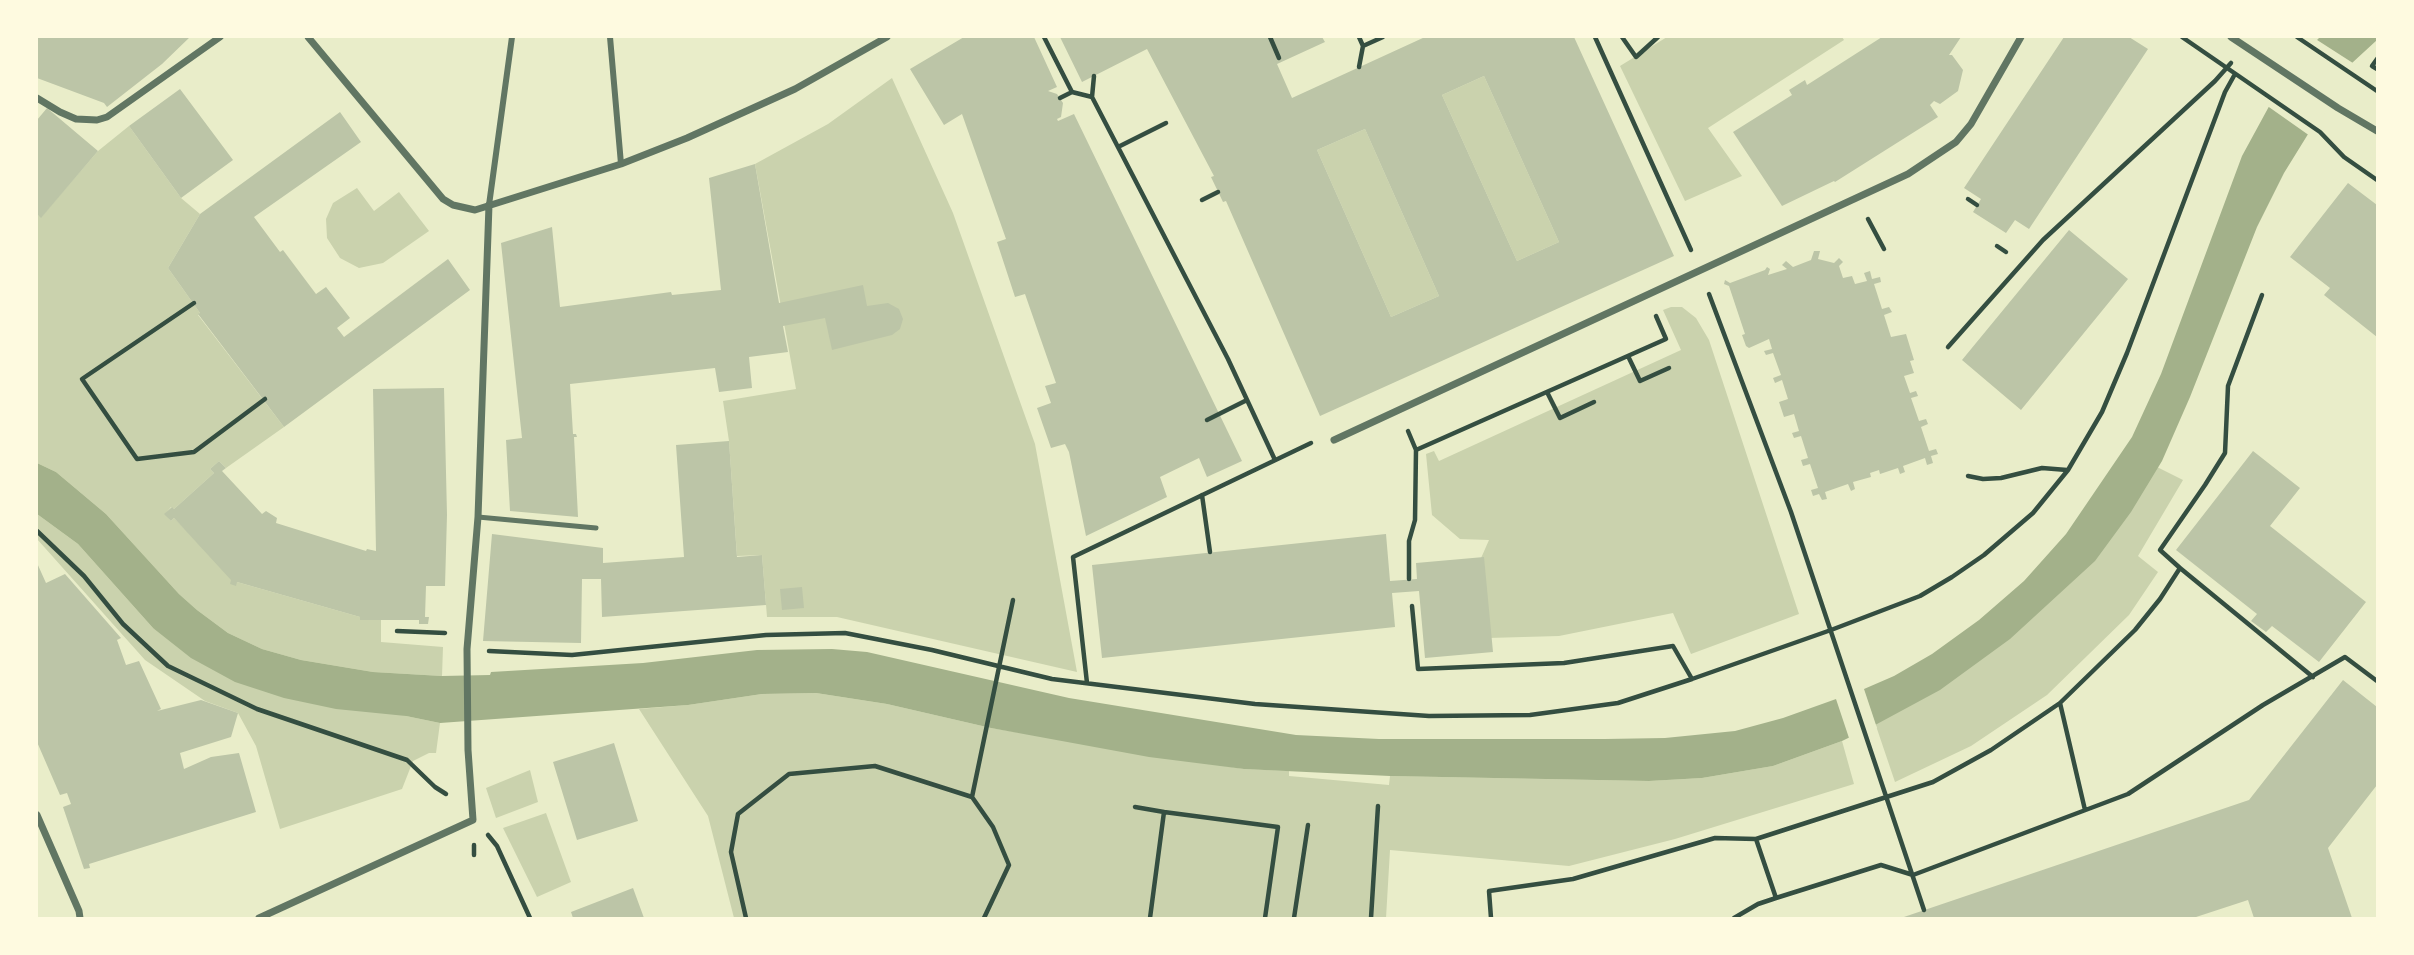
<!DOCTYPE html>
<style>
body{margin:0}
#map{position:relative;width:2414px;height:955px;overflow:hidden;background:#e9edc9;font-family:"DejaVu Sans",sans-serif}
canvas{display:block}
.frame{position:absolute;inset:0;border:38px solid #fefae0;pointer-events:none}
</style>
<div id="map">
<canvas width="2414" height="955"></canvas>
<div class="frame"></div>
</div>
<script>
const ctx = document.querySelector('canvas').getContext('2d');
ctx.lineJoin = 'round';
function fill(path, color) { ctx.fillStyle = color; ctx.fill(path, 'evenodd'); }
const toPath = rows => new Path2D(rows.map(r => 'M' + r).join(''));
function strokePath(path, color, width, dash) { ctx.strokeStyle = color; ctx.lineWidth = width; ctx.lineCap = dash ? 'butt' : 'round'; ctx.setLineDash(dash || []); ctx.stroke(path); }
fill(toPath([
 [1667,37,1842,37,1844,40,1708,128,1742,176,1685,201,1620,66],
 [1484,76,1559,242,1517,261,1442,95],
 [892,78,953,213,1035,444,1077,672,837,617,767,617,762,555,737,556,729,441,723,401,796,389,755,164,828,124],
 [129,126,181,198,200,214,168,268,200,313,198,315,284,427,226,468,219,461,210,469,214,473,174,509,171,507,165,514,171,521,174,518,237,582,360,617,361,620,381,619,381,642,443,647,442,676,373,672,301,660,262,649,228,633,197,610,179,594,106,514,56,472,37,463,37,214,41,217,98,151],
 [1365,129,1439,296,1391,317,1317,150],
 [357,188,374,211,399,192,429,231,383,263,359,268,340,258,327,238,326,219,333,203],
 [1671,307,1682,307,1696,318,1709,340,1799,614,1691,654,1673,613,1559,636,1488,638,1478,565,1489,540,1460,539,1432,515,1426,454,1434,451,1439,461,1681,350,1663,310],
 [2151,464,2183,480,2138,556,2158,572,2129,615,2047,695,1971,746,1895,782,1874,720],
 [37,514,78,544,153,628,406,716,440,723,436,753,429,753,413,761,402,789,280,829,256,746,238,713,205,701,145,660,37,539],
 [816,693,887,704,991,728,1244,769,1289,771,1289,776,1389,785,1390,776,1649,781,1702,778,1773,766,1842,741,1854,784,1675,839,1569,866,1390,850,1386,918,734,918,708,816,639,709,688,705,762,694],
 [530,770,538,802,496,818,486,788],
 [546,813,571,882,537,897,503,828]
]), '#cad2ad');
fill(toPath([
 [2320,37,2377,37,2377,40,2352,63,2284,173,2257,227,2190,397,2162,461,2131,512,2095,561,2010,639,1940,690,1877,724,1842,741,1773,766,1702,778,1649,781,1390,776,1244,769,1149,757,991,728,887,704,816,693,762,694,688,705,440,723,406,716,336,709,284,698,235,682,191,658,153,628,78,544,37,514,37,463,56,472,106,514,179,594,197,610,228,633,262,649,301,660,373,672,442,676,490,675,491,672,643,663,757,650,832,649,867,652,1069,698,1296,735,1379,739,1605,739,1665,738,1735,731,1783,718,1864,689,1894,676,1932,654,1979,620,2024,581,2066,534,2132,437,2161,374,2242,156,2291,66]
]), '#a3b18a');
fill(toPath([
 [2314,38,2356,65,2310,136,2266,105,2288,64],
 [1863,686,1877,728,1850,741,1835,696]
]), '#e9edc9');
fill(toPath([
 [37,37,190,37,162,64,107,107,104,103,37,78],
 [964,37,1034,37,1057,87,1048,91,1057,94,1063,103,1061,117,1057,119,1058,121,1074,114,1242,461,1207,477,1199,458,1160,477,1167,497,1086,536,1069,452,1065,444,1051,448,1037,408,1051,403,1045,386,1056,383,1025,294,1015,297,997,242,1006,239,962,114,944,125,910,69],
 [1060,37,1322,37,1325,42,1277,64,1292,98,1425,37,1574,37,1674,256,1320,416,1226,201,1223,202,1211,177,1214,176,1147,49,1082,82],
 [1484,76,1559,242,1517,261,1442,95],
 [1365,129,1439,296,1391,317,1317,150],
 [1882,37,1961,37,1949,55,1952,55,1963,70,1958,91,1940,104,1934,101,1930,105,1938,117,1835,182,1834,181,1782,206,1733,132,1792,95,1789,90,1805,80,1807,85],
 [2064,37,2129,37,2148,49,2029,229,2015,220,2006,233,1973,212,1981,199,1964,188],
 [180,89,233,160,181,198,129,126],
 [47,108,98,151,41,218,37,214,37,120],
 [340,112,361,142,254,217,280,252,283,250,316,294,326,287,350,318,337,328,344,337,448,259,470,290,284,427,198,314,200,313,168,268,200,214],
 [755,164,779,303,863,285,867,306,888,303,899,309,903,319,900,329,892,335,832,350,825,318,783,326,788,352,749,357,752,388,719,392,715,368,570,384,573,434,576,434,577,437,574,437,578,517,510,511,506,440,522,438,501,243,552,227,560,307,671,292,672,295,721,290,709,178],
 [2348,183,2377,205,2377,337,2324,295,2330,288,2290,257],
 [2069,230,2128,279,2021,410,1962,360],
 [1814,251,1820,251,1818,259,1834,263,1839,258,1843,262,1839,266,1843,278,1852,276,1855,284,1867,281,1864,273,1870,271,1872,279,1880,277,1881,282,1874,284,1882,309,1889,307,1892,312,1884,315,1891,337,1906,334,1914,360,1910,361,1914,373,1904,376,1910,393,1916,391,1918,396,1911,398,1919,421,1926,419,1928,424,1921,427,1929,451,1936,449,1938,454,1931,456,1933,463,1927,465,1925,458,1903,466,1905,472,1900,474,1898,468,1880,474,1879,470,1870,473,1871,477,1853,482,1855,489,1851,491,1848,484,1825,492,1827,499,1822,500,1819,494,1813,496,1811,490,1818,488,1810,464,1803,466,1801,460,1808,458,1801,436,1794,438,1792,433,1799,431,1794,414,1784,417,1779,402,1788,399,1782,380,1775,383,1773,378,1781,375,1773,353,1766,355,1764,351,1772,349,1769,339,1749,348,1746,346,1742,335,1745,334,1729,286,1724,284,1725,280,1730,283,1765,270,1767,267,1770,269,1768,275,1787,269,1782,265,1786,261,1793,267,1811,260],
 [444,388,447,515,445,586,426,586,425,617,429,617,428,624,419,624,419,620,360,620,360,617,237,582,236,586,230,584,231,580,174,518,171,521,164,514,172,507,174,509,214,473,210,469,219,461,226,468,222,471,262,514,266,511,277,518,276,523,366,551,367,549,376,551,373,389],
 [729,441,737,557,762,555,766,605,602,617,601,579,582,579,581,643,483,641,492,534,603,548,603,563,684,557,676,445],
 [2253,451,2300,488,2270,526,2366,602,2319,662,2272,626,2266,632,2251,621,2257,614,2176,550],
 [1386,534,1390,581,1417,579,1416,563,1484,557,1493,652,1425,658,1419,591,1392,593,1395,627,1102,658,1092,565],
 [37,563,46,583,65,574,121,638,117,640,126,665,139,661,161,709,157,711,201,700,238,713,231,737,180,753,184,769,211,757,239,753,256,812,89,864,90,868,84,869,63,807,71,804,67,793,60,795,37,742],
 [802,587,804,608,782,610,780,589],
 [2343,680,2377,707,2377,785,2328,848,2352,918,2254,918,2248,900,2193,918,1901,918,2249,800],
 [614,743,638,821,577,840,553,762],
 [633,888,644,918,573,918,571,912]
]), '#bcc5a7');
strokePath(toPath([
 [1044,37,1072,92,1092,97,1228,359,1275,460],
 [1270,37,1279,58],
 [1359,37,1363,46,1359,67],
 [1595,37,1691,250],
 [1622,37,1636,57,1658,37],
 [2182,37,2320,132,2344,157,2377,180],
 [2297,37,2377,91],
 [1363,46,1383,37],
 [2377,59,2372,66,2377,69],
 [1092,97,1094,76],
 [1060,98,1072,92],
 [1118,147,1166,123],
 [1968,199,1977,205],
 [1202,200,1218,192],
 [1868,219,1884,249],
 [1997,246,2006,252],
 [1709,294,1791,512,1924,910],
 [194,303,82,379,137,459,194,452,265,399],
 [1948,347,2043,240,2215,81,2231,63],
 [1628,356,1640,381,1669,368],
 [1547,392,1560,418,1594,402],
 [1207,420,1247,400],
 [1408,431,1416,450,1415,520,1409,541,1409,579],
 [1416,450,1666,339,1656,316],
 [1968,476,1983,479,2001,478,2042,468,2067,470],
 [1202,495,1210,552],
 [37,531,84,576,123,624,168,666,257,709,407,760,435,787,446,794],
 [2180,568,2313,677],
 [1412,606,1418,669,1564,663,1673,646,1692,679],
 [397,631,445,633],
 [489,651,572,655,766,635,845,633,932,650,1052,679,1255,704,1429,716,1530,715,1618,703,1692,679,1831,630,1920,596,1952,577,1984,555,2033,513,2068,470,2102,412,2127,353,2225,92,2235,74],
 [1087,683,1073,557,1311,443],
 [2060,703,2085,810],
 [972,797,1013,600],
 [1135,807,1164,812],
 [488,835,497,846,530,918],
 [474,845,474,855],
 [1776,898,1881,865,1913,875,2128,794,2263,705,2345,657,2377,681],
 [746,918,731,852,738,814,789,774,875,766,972,797,993,827,1009,865,984,918],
 [1150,918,1164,812,1278,827,1265,918],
 [1294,918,1308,825],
 [1371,918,1378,806],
 [1491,918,1489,891,1573,879,1715,838,1756,839],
 [1734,918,1758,904,1776,898,1756,839,1933,782,1991,750,2060,703,2135,630,2160,599,2180,568,2160,550,2205,485,2225,453,2228,386,2262,295]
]), '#344e41', 4.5);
strokePath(toPath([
 [478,517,596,528]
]), '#617663', 5);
strokePath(toPath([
 [610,37,621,164],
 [489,205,512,37]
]), '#617663', 6);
strokePath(toPath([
 [308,37,443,199,453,205,475,210,621,164,687,138,795,89,887,37],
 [2231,37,2338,108,2377,131],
 [37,98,60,112,76,119,97,120,107,117,220,37],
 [1334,440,1908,174,1956,142,1971,124,2021,37],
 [37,815,79,911,80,918],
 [259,918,473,820,468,750,467,649,478,517,489,205]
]), '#617663', 7);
</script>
